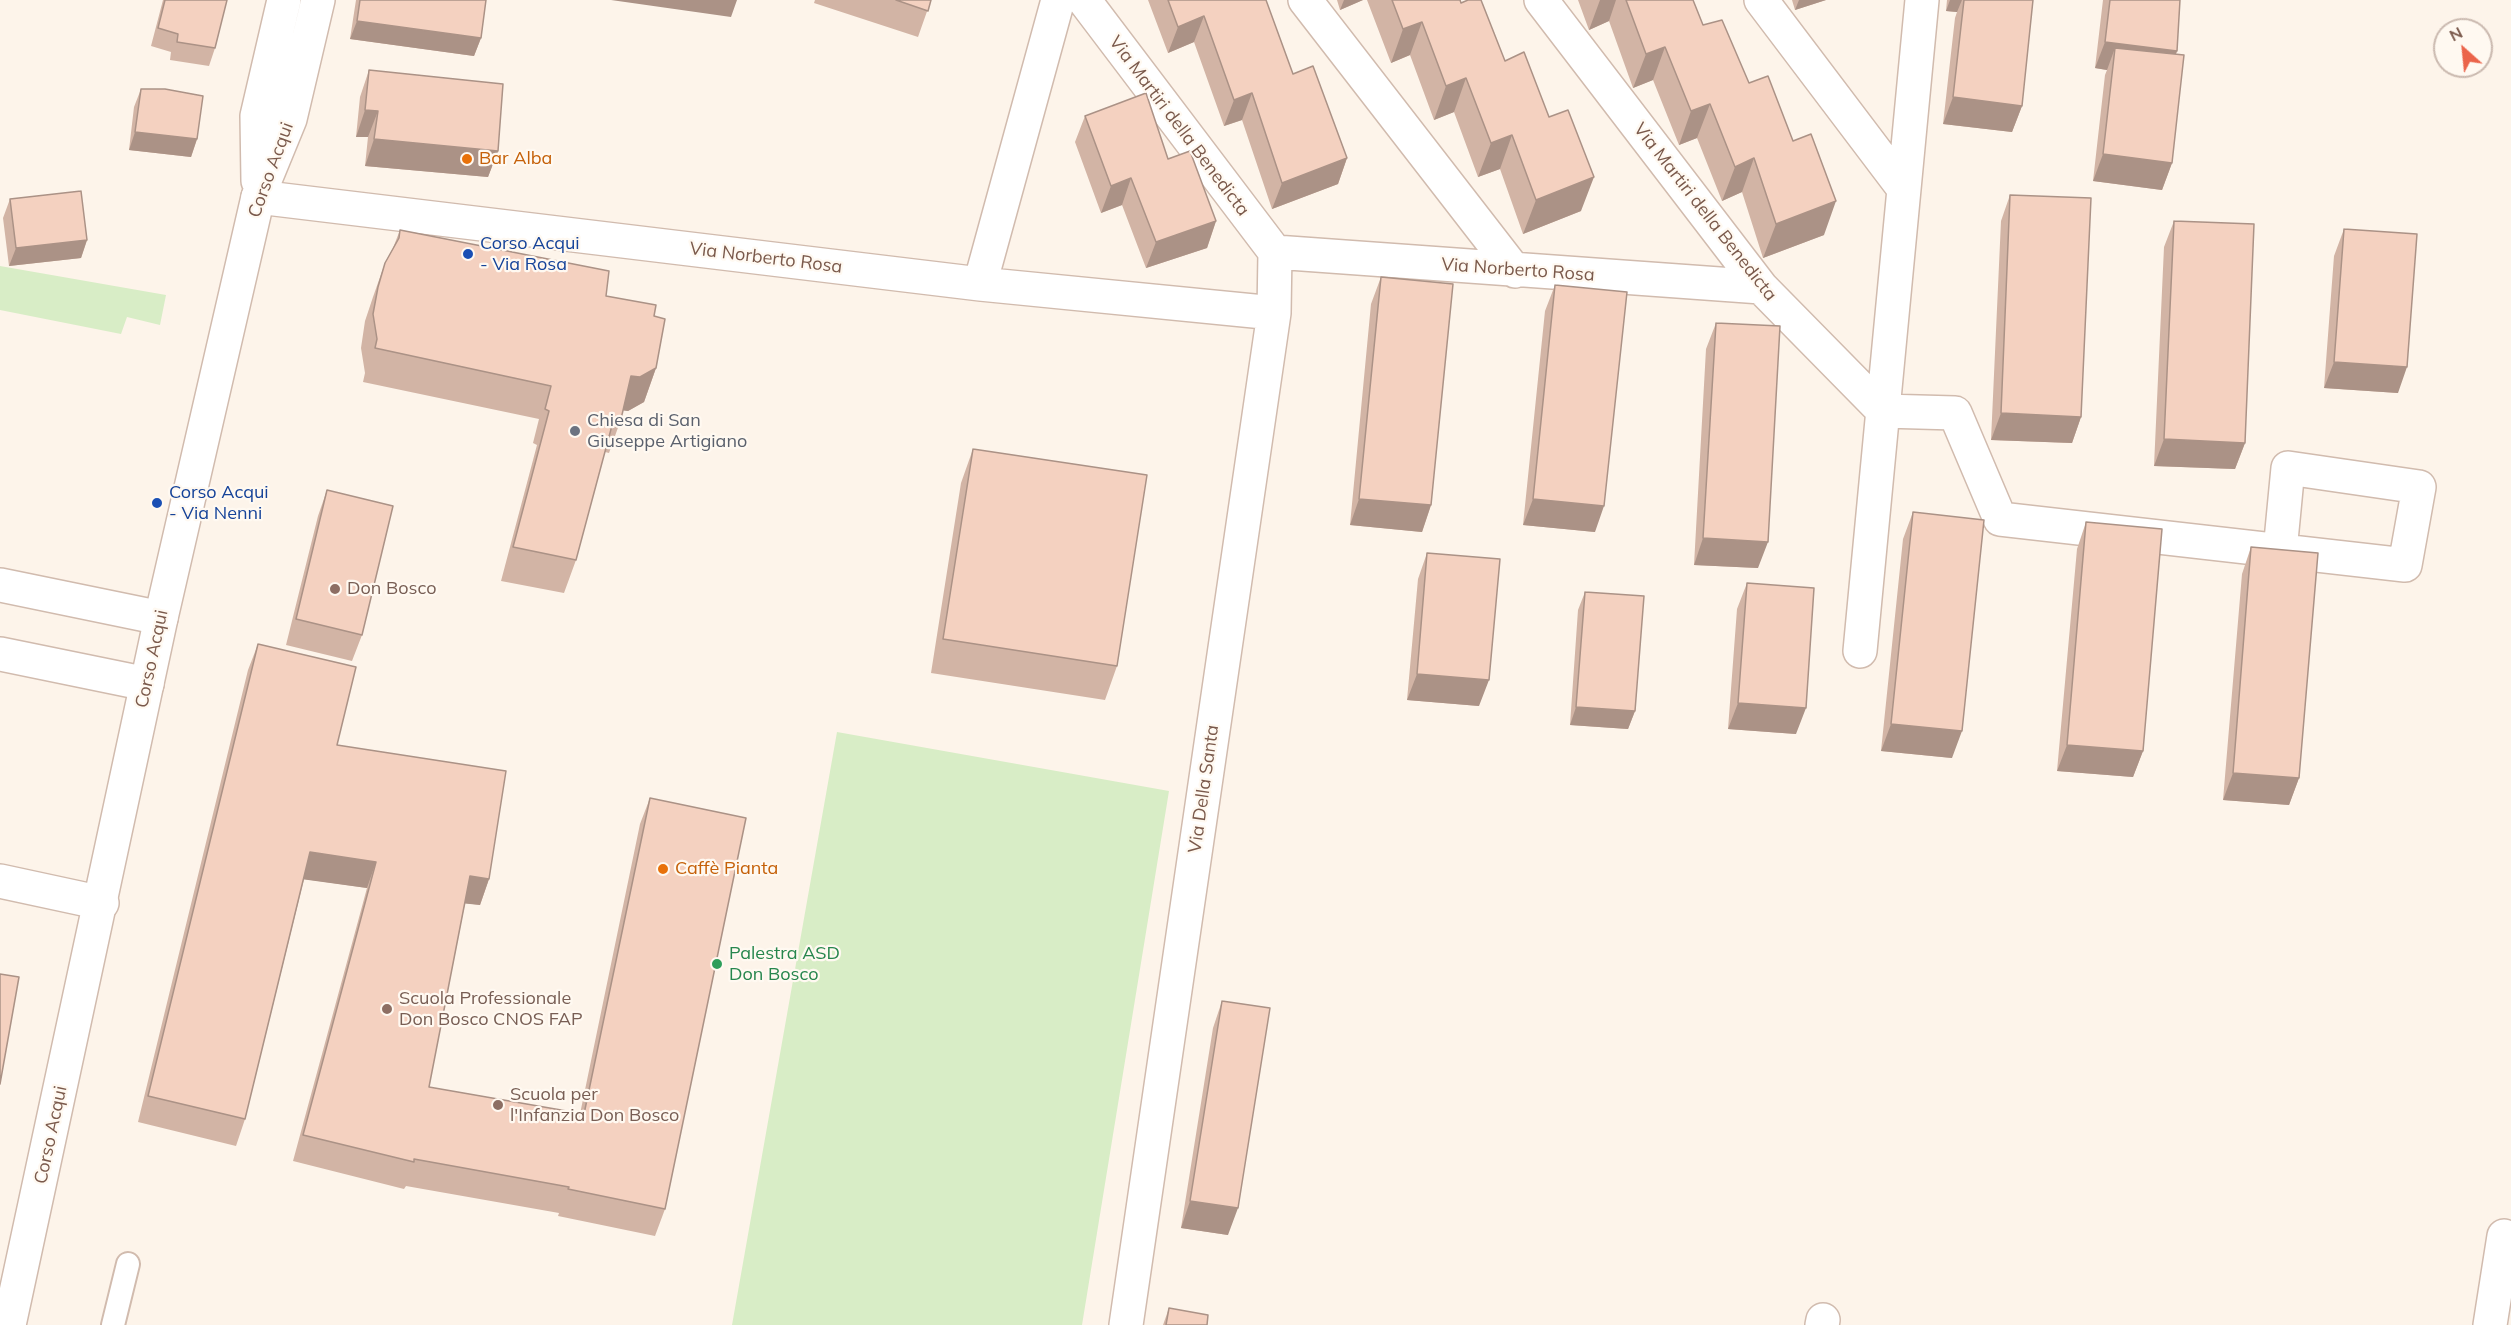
<!DOCTYPE html>
<meta charset="utf-8">
<style>
body{margin:0}
#map{position:relative;width:2511px;height:1325px;overflow:hidden;background:#fdf4ea;font-family:Mulish,sans-serif}
canvas{display:block}
.north{position:absolute;left:2433px;top:18px;width:60px;height:60px;box-sizing:border-box;background:#fff9f1;border:2px solid #cab9af;border-radius:50%;rotate:333deg;font-size:16px;font-weight:700;line-height:24px;text-align:center;color:#7a594b}
.north::after{content:'';display:block;margin:auto;width:21px;height:27px;background:#eb644a;clip-path:polygon(50% 0,100% 100%,50% 72%,0 100%)}
</style>
<div id="map">
<canvas width="2511" height="1325"></canvas>
<div class="north">N</div>
</div>
<script>
const ctx = document.querySelector('canvas').getContext('2d');
ctx.lineJoin = 'round';
function fill(path, color) { ctx.fillStyle = color; ctx.fill(path, 'evenodd'); }
const toPath = rows => new Path2D(rows.map(r => 'M' + r).join(''));
function strokePath(path, color, width, dash) { ctx.strokeStyle = color; ctx.lineWidth = width; ctx.lineCap = dash ? 'butt' : 'round'; ctx.setLineDash(dash || []); ctx.stroke(path); }
function write(font, color, halo, rows, align = 'center') {
  ctx.font = font + ' Mulish,sans-serif'; ctx.lineWidth = 4.5; ctx.setLineDash([]); ctx.textBaseline = 'middle'; ctx.strokeStyle = halo; ctx.fillStyle = color; for (const [text, x, y, turn = 0] of rows) {
    ctx.save(); ctx.translate(x, y); ctx.rotate((+turn || 0) * Math.PI / 180); ctx.textAlign = isNaN(turn) ? turn : align; if (halo) ctx.strokeText(text, 0, 0); ctx.fillText(text, 0, 0); ctx.restore();
  }
}
fill(toPath([
 [0,266,166,295,160,325,127,317,121,334,0,310],
 [837,732,1169,791,1082,1325,732,1325]
]), '#d8edc6');
const service = toPath([
 [113,1325,128,1264]
]);
const minor = toPath([
 [1084,0,1275,252],
 [1305,0,1515,271],
 [1541,0,1761,287,1883,411,1955,413,2000,519,2405,565,2419,487,2288,468,2280,551],
 [1761,0,1904,189],
 [258,197,980,284,1274,313],
 [1275,252,1761,287],
 [980,284,1058,0],
 [0,585,161,618],
 [1860,651,1922,0],
 [0,654,147,684],
 [0,881,102,903],
 [1126,1325,1274,313,1275,252],
 [1822,1325,1823,1320],
 [2490,1325,2504,1236]
]);
const tertiary = toPath([
 [258,181,257,116,284,0],
 [9,1325,161,618,258,197,290,119,318,0]
]);
strokePath(service, '#d1bbae', 26);
strokePath(minor, '#d1bbae', 36);
strokePath(tertiary, '#d1bbae', 36);
strokePath(service, '#fff', 22);
strokePath(minor, '#fff', 33);
strokePath(tertiary, '#fff', 33);
fill(toPath([
 [163,0,225,0,215,48,209,66,170,60,171,52,151,46],
 [356,0,486,0,481,38,474,56,350,39],
 [815,0,931,0,918,37,814,3],
 [1148,0,1266,0,1293,74,1347,158,1338,184,1272,209,1242,120,1224,126,1194,42,1168,53],
 [1337,0,1363,0,1340,10],
 [1367,0,1460,0,1461,3,1505,61,1581,211,1523,234,1500,169,1478,177,1454,112,1434,120,1410,55,1391,63],
 [1578,0,1693,0,1703,25,1749,83,1824,235,1763,258,1742,192,1722,201,1697,138,1679,145,1653,80,1633,88,1609,21,1589,30],
 [1792,0,1826,0,1795,10],
 [1947,0,2033,0,2022,106,2012,132,1943,124,1955,18,1957,12,1946,11],
 [2103,0,2180,0,2177,51,2176,54,2172,163,2162,190,2093,181,2105,75,2107,70,2095,68],
 [369,70,498,151,488,177,365,166,368,137,356,137,360,97],
 [141,89,197,139,191,157,129,150,134,107],
 [1085,116,1168,159,1216,221,1207,248,1146,268,1122,205,1101,213,1075,142],
 [2010,195,2081,417,2072,443,1991,440,2001,221],
 [10,199,87,240,81,258,9,266,3,218],
 [2174,221,2245,443,2235,469,2154,466,2164,247],
 [2344,229,2398,393,2324,388,2334,256],
 [400,230,606,296,654,316,656,368,644,402,628,411,623,410,621,419,609,453,605,452,576,560,564,593,501,581,537,445,533,443,539,419,363,382,365,373,361,348,365,321,373,297,385,263,393,248],
 [1381,277,1431,505,1422,532,1350,525,1371,304],
 [1555,285,1595,532,1523,525,1545,311],
 [1716,323,1758,568,1694,565,1706,349],
 [973,449,1117,666,1105,700,931,673,961,483],
 [327,490,362,635,352,661,286,645,318,516],
 [1913,512,1952,758,1881,751,1903,539],
 [2086,522,2143,751,2133,777,2057,771,2077,549],
 [2251,547,2299,778,2289,805,2223,800,2242,574],
 [1427,553,1479,706,1407,700,1418,579],
 [1747,583,1796,734,1728,729,1737,609],
 [1585,592,1635,711,1628,729,1570,725,1578,610],
 [258,644,337,745,489,879,480,905,465,903,429,1087,580,1114,640,824,650,798,665,1209,655,1236,558,1216,559,1213,406,1186,404,1189,293,1161,367,888,304,879,245,1119,236,1146,138,1122,248,670],
 [1222,1001,1228,1235,1181,1228,1213,1028],
 [1169,1308,1207,1325,1163,1325]
]), '#d2b4a5');
fill(toPath([
 [611,0,737,0,731,17],
 [1344,0,1363,0,1340,10],
 [1600,0,1616,0,1609,21,1589,30],
 [1799,0,1826,0,1795,10],
 [1950,0,1962,0,1957,12,1946,11],
 [1204,16,1194,42,1168,53,1178,27],
 [357,21,481,38,474,56,350,39],
 [1422,22,1410,55,1391,63,1403,29],
 [2105,42,2177,51,2167,77,2115,48,2107,70,2095,68],
 [1665,47,1653,80,1633,88,1646,54],
 [1466,78,1454,112,1434,120,1446,86],
 [1252,93,1242,120,1224,126,1234,100],
 [1953,97,2022,106,2012,132,1943,124],
 [1710,104,1697,138,1679,145,1691,111],
 [365,110,378,111,368,137,356,137],
 [135,132,197,139,191,157,129,150],
 [1512,135,1500,169,1478,177,1491,143],
 [374,139,498,151,488,177,365,166],
 [2103,154,2172,163,2162,190,2093,181],
 [1347,158,1338,184,1272,209,1282,183],
 [1754,158,1742,192,1722,201,1735,167],
 [1594,177,1581,211,1523,234,1536,200],
 [1131,178,1122,205,1101,213,1111,186],
 [1836,201,1824,235,1763,258,1776,224],
 [1216,221,1207,248,1146,268,1156,242],
 [87,240,81,258,9,266,16,248],
 [2334,362,2407,367,2398,393,2324,388],
 [656,368,644,402,628,411,619,410,631,376],
 [2001,413,2081,417,2072,443,1991,440],
 [2164,439,2245,443,2235,469,2154,466],
 [1359,499,1431,505,1422,532,1350,525],
 [1533,499,1604,506,1595,532,1523,525],
 [1703,538,1768,542,1758,568,1694,565],
 [1417,674,1489,680,1479,706,1407,700],
 [1738,703,1806,708,1796,734,1728,729],
 [1576,707,1635,711,1628,729,1570,725],
 [1891,724,1962,731,1952,758,1881,751],
 [2067,745,2143,751,2133,777,2057,771],
 [2233,773,2299,778,2289,805,2223,800],
 [310,852,376,862,367,888,301,879],
 [470,876,489,879,480,905,460,903],
 [1190,1201,1238,1208,1228,1235,1181,1228]
]), '#ab9286');
const building = toPath([
 [165,0,227,0,215,48,177,42,178,34,158,28,165,0],
 [360,0,486,0,481,38,357,21,360,0],
 [896,0,931,0,928,11,896,0],
 [1168,0,1266,0,1293,74,1313,66,1347,158,1282,183,1252,93,1234,100,1204,16,1178,27,1168,0],
 [1392,0,1460,0,1461,3,1468,0,1481,0,1505,61,1524,52,1549,117,1568,110,1594,177,1536,200,1512,135,1491,143,1466,78,1446,86,1422,22,1403,29,1392,0],
 [1626,0,1693,0,1703,25,1722,20,1749,83,1768,76,1793,141,1811,134,1836,201,1776,224,1754,158,1735,167,1710,104,1691,111,1665,47,1646,54,1626,0],
 [1964,0,2033,0,2022,106,1953,97,1964,0],
 [2110,0,2180,0,2177,51,2105,42,2110,0],
 [2115,48,2184,55,2172,163,2103,154,2115,48],
 [369,70,503,84,498,151,374,139,378,111,365,110,369,70],
 [141,89,165,89,203,96,197,139,135,132,141,89],
 [1146,93,1168,159,1190,151,1216,221,1156,242,1131,178,1111,186,1085,116,1146,93],
 [81,191,87,240,16,248,10,199,81,191],
 [2010,195,2091,198,2081,417,2001,413,2010,195],
 [2174,221,2254,224,2245,443,2164,439,2174,221],
 [2344,229,2417,234,2407,367,2334,362,2344,229],
 [400,230,609,271,606,296,656,305,654,316,665,319,656,368,640,377,631,376,621,419,614,418,576,560,513,547,549,411,545,409,551,386,375,348,377,339,373,314,378,287,385,263,399,238,400,230],
 [1381,277,1453,284,1431,505,1359,499,1381,277],
 [1555,285,1627,292,1604,506,1533,499,1555,285],
 [1716,323,1780,326,1768,542,1703,538,1716,323],
 [973,449,1147,475,1117,666,943,639,973,449],
 [327,490,393,506,362,635,296,619,327,490],
 [1913,512,1984,520,1962,731,1891,724,1913,512],
 [2086,522,2162,529,2143,751,2067,745,2086,522],
 [2251,547,2318,553,2299,778,2233,773,2251,547],
 [1427,553,1500,559,1489,680,1417,674,1427,553],
 [1747,583,1814,588,1806,708,1738,703,1747,583],
 [1585,592,1644,596,1635,711,1576,707,1585,592],
 [258,644,356,667,337,745,506,771,489,879,470,876,429,1087,584,1114,650,798,746,818,665,1209,568,1189,569,1187,414,1159,414,1162,303,1135,376,862,310,852,245,1119,148,1096,258,644],
 [0,974,19,977,0,1084,0,974],
 [1222,1001,1270,1008,1238,1208,1190,1201,1222,1001],
 [1169,1308,1208,1315,1207,1325,1166,1325,1169,1308]
]);
fill(building, '#f4d1c0');
strokePath(building, '#ab9286', 1.5);
for (const [x, y, r, color] of [
 [467,159,6,"#e8710a"],
 [468,254,6,"#1a4fb4"],
 [575,431,6,"#6b7280"],
 [157,503,6,"#1a4fb4"],
 [335,589,6,"#8d6e63"],
 [663,869,6,"#e8710a"],
 [717,964,6,"#2e9e5b"],
 [387,1009,6,"#8d6e63"],
 [498,1105,6,"#8d6e63"]
]) { const dot = new Path2D(); dot.arc(x, y, r, 0, 2 * Math.PI); ctx.fillStyle = color; ctx.fill(dot); strokePath(dot, '#fff9f1', 2); }
write('18px', '#7a594b', '#fff9f1', [
 ["Via Martiri della Benedicta",1179,126,53],
 ["Corso Acqui",271,170,-70],
 ["Via Martiri della Benedicta",1705,212,52],
 ["Via Norberto Rosa",766,258,7],
 ["Via Norberto Rosa",1518,270,4],
 ["Corso Acqui",152,659,-78],
 ["Via Della Santa",1204,789,-82],
 ["Corso Acqui",51,1135,-78]
]);
write('18px', '#c56008', '#fff9f1', [
 ["Bar Alba",479,159],
 ["Caffè Pianta",675,869]
], 'left');
write('18px', '#164399', '#fff9f1', [
 ["Corso Acqui",480,244],
 ["- Via Rosa",480,265],
 ["Corso Acqui",169,493],
 ["- Via Nenni",169,514]
], 'left');
write('18px', '#5b616d', '#fff9f1', [
 ["Chiesa di San",587,421],
 ["Giuseppe Artigiano",587,442]
], 'left');
write('18px', '#785e54', '#fff9f1', [
 ["Don Bosco",347,589],
 ["Scuola Professionale",399,999],
 ["Don Bosco CNOS FAP",399,1020],
 ["Scuola per",510,1095],
 ["l'Infanzia Don Bosco",510,1116]
], 'left');
write('18px', '#27864d', '#fff9f1', [
 ["Palestra ASD",729,954],
 ["Don Bosco",729,975]
], 'left');
</script>
